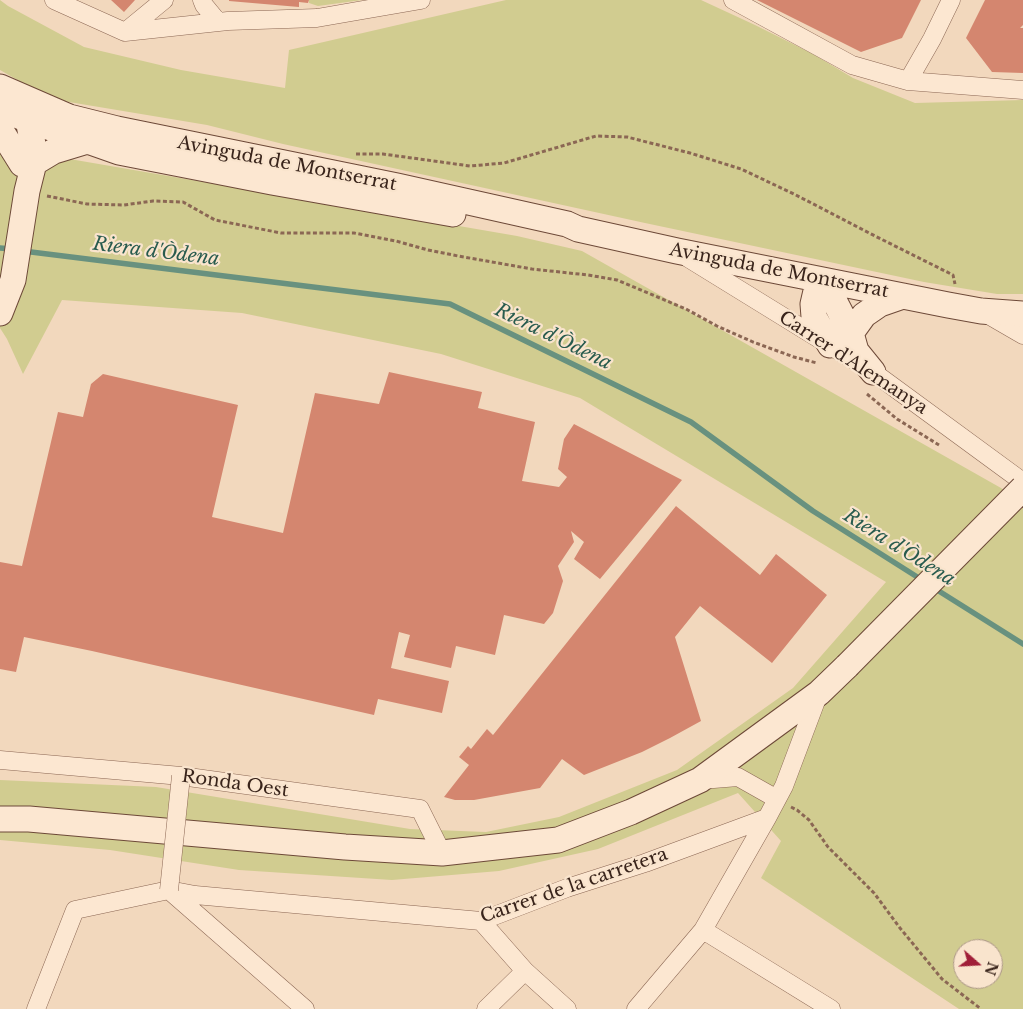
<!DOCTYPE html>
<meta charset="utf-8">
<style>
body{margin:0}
#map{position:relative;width:1023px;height:1009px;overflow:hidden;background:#f2d8bd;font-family:"Libre Baskerville",serif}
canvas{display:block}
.north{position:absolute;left:953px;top:939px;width:50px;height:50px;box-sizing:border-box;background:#f9e4cd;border:1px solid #ac9786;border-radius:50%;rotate:109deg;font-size:14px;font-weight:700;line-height:20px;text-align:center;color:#39241b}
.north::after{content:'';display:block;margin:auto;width:18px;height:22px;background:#a01f38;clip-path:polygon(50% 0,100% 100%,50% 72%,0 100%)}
</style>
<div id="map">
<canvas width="1023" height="1009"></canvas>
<div class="north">N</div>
</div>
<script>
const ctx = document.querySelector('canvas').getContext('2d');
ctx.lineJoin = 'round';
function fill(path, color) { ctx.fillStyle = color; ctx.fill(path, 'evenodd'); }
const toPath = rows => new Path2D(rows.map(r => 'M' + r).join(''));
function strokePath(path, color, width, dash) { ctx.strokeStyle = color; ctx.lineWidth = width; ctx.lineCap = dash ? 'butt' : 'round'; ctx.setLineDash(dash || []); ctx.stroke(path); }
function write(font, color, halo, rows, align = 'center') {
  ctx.font = font + ' "Libre Baskerville",serif'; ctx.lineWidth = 4.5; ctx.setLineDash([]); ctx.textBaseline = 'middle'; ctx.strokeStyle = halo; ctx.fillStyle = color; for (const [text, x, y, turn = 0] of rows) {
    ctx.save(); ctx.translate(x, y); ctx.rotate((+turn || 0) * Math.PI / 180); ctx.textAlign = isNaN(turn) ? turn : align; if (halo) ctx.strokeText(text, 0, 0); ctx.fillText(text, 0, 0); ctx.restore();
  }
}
fill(toPath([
 [0,0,8,6,84,47,181,70,285,88,289,50,506,0,701,0,755,25,813,54,853,78,915,103,1023,100,1023,294,997,294,924,282,645,223,283,144,207,125,51,99,0,70],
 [309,0,362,0,318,6,309,3],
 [0,147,517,236,582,251,1001,488,1014,497,1023,506,1023,1009,959,1009,761,878,781,841,738,793,598,849,499,871,392,880,239,870,110,850,0,840,0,780,156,787,410,829,486,832,559,817,677,770,793,688,886,582,580,398,441,354,242,313,62,300,23,374,7,339,0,328],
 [963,949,993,949,993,979,963,979]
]), '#d1cc90');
strokePath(toPath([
 [0,248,12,249],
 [23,251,450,304,691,422,813,511,922,580],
 [934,588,1023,644]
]), '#68917f', 5.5);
fill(toPath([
 [111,0,135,0,124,12],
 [229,0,309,0,308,3,299,2,299,7,229,1],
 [757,0,921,0,902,38,861,52],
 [985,0,1023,0,1023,25,1020,28,1023,28,1023,73,992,72,966,38],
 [389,372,482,392,478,408,535,422,522,481,559,487,567,477,558,469,564,439,574,424,682,480,600,579,574,559,584,542,571,531,574,542,558,566,563,581,553,613,544,624,504,615,495,655,456,646,451,668,404,657,410,635,399,632,391,668,449,681,442,713,378,699,374,715,92,651,24,637,16,672,0,669,0,562,22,566,58,412,83,417,91,384,103,374,238,405,212,517,283,533,315,393,379,404],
 [676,506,760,575,776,554,827,595,772,663,700,606,675,637,701,721,670,738,642,752,584,775,562,759,540,788,474,800,455,800,444,797,469,765,459,757,468,746,471,749,487,729,493,735]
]), '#d4866f');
const street = toPath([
 [54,0,125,32,228,21,317,18,421,0],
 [202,0,204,5,218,22],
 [733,0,852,65,908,81,1023,90],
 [125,32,164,0],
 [908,81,932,39,951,0],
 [688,258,873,372,1023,482],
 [985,313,1023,335],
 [0,760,181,776,420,809,442,853],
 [701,780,738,777,777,799],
 [170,891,305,1009],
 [481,921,525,971,567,1009],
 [703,930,831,1009],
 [36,1009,75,910,169,890,195,895,481,921,567,888,645,863,767,818],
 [486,1009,525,971],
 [636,1009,703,930,767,818,784,786,819,693]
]);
const secondary = toPath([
 [0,87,69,117,117,129,397,186,567,224,578,229,677,251,948,305,981,311,1023,314],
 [0,108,28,120,119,152,272,182,453,214],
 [0,129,22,164],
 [34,163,54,151,87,141],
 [0,313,13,280,27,191,34,163,34,149,28,120,17,111],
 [830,345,814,317,813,304,816,291,824,281,851,333],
 [873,372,856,351,851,333,864,315,880,304,903,296],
 [0,819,29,819,345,847,442,853,558,840,631,812,700,780,819,693,847,666]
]);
strokePath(street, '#8b6754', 19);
strokePath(secondary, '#6d4938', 27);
strokePath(toPath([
 [356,154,383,154,470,166,504,163,596,136,627,137,690,153,741,169,794,194,875,236,953,275,955,284],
 [47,196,87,204,124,205,153,201,183,202,215,220,281,233,354,233,396,241,428,250,458,256,532,269,588,275,617,280,686,309,717,326,753,342,794,357,817,363],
 [867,394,897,419,939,445],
 [791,807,797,810,809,820,828,847,874,893,900,928,942,979,981,1009]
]), '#8b6754', 3, [4, 2.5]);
strokePath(street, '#fce7d1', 18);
strokePath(secondary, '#fce7d1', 25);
const streetBridge = toPath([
 [169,890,181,776]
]);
const secondaryBridge = toPath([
 [847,666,1023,488]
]);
strokePath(streetBridge, '#8b6754', 19, []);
strokePath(secondaryBridge, '#6d4938', 27, []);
strokePath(streetBridge, '#fce7d1', 18);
strokePath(secondaryBridge, '#fce7d1', 25);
write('18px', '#39241b', '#f9e4cd', [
 ["Avinguda de Montserrat",287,164,11],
 ["Avinguda de Montserrat",779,271,11],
 ["Carrer d'Alemanya",853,363,33],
 ["Ronda Oest",235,784,8],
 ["Carrer de la carretera",574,886,-19]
]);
write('italic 19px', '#285b4e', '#f9e4cd', [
 ["Riera d'Òdena",156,252,7],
 ["Riera d'Òdena",553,337,26],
 ["Riera d'Òdena",899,548,32]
]);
</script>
